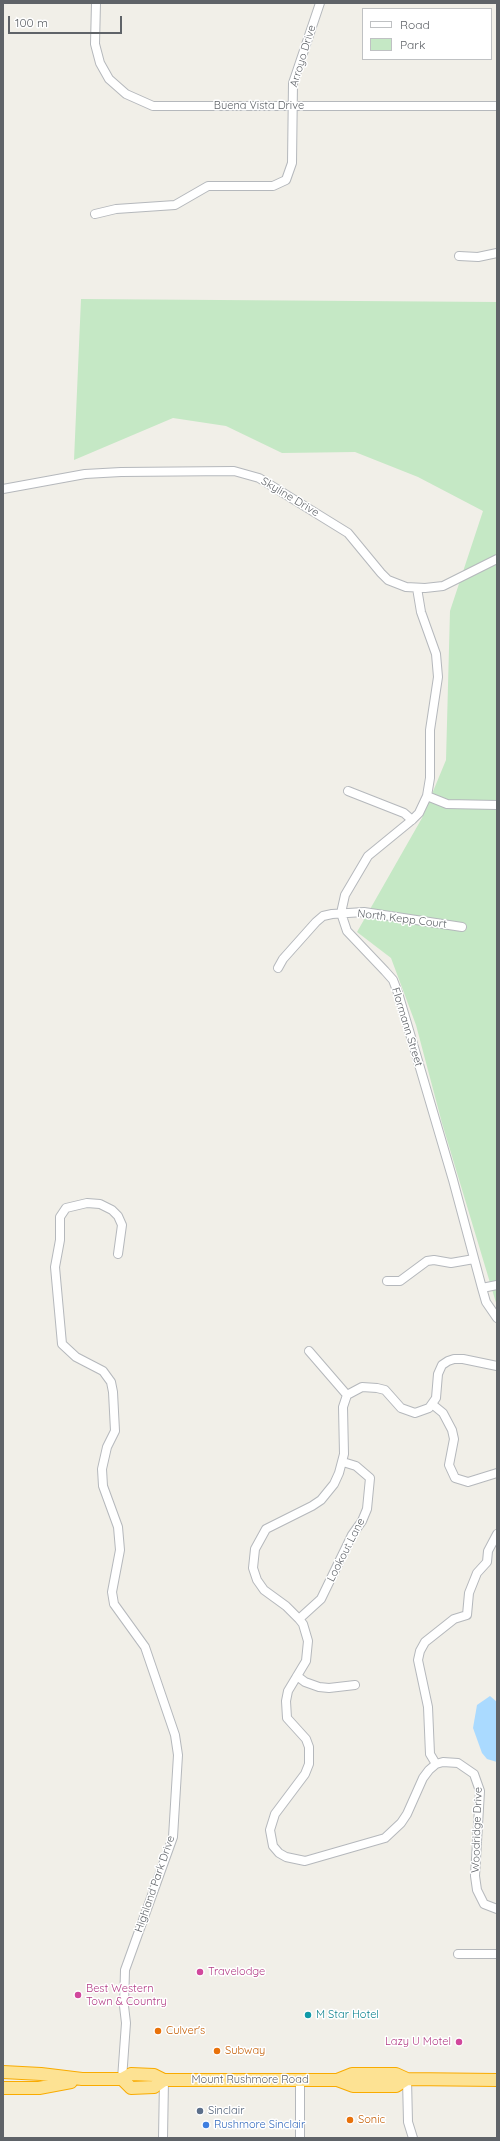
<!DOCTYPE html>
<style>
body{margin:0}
#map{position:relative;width:500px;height:2141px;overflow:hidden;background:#f1efe8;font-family:Quicksand,sans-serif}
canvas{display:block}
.frame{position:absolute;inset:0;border:4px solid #5f6368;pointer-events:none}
.legend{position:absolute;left:362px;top:8px;width:130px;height:52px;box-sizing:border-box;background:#fff;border:1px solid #bfc1c3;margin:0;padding:5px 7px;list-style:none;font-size:12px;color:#5f6368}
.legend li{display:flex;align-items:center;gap:8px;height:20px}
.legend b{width:20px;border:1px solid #bfc1c3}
.scale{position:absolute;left:8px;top:16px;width:114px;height:18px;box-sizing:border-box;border:2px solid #5f6368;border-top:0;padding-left:5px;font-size:12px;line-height:14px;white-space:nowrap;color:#5f6368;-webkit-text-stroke:3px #fff;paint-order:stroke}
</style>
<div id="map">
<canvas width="500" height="2141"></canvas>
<div class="frame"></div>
<ul class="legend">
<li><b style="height:5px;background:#fff"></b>Road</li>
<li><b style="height:11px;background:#c5e8c5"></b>Park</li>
</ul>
<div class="scale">100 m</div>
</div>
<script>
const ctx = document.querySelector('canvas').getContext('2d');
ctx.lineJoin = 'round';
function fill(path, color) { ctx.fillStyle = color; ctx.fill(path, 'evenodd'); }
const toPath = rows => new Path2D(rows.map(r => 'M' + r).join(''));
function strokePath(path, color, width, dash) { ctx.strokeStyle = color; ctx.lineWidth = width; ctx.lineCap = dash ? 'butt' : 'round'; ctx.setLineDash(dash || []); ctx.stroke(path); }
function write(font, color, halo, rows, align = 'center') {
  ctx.font = font + ' Quicksand,sans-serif'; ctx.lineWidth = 3; ctx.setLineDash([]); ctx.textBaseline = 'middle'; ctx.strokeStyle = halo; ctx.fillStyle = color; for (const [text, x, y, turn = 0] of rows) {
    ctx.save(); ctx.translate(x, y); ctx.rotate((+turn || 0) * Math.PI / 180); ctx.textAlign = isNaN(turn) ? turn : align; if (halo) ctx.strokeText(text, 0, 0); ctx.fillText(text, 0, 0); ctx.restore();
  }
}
fill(toPath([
 [81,299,497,302,497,1306,442,1123,416,1025,391,958,357,932,422,818,446,760,450,611,483,511,418,477,355,452,282,453,226,426,173,418,74,460]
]), '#c5e8c5');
fill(toPath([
 [490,1696,497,1702,497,1762,487,1759,482,1753,473,1728,477,1705]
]), '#aadaff');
const minor = toPath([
 [96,3,95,44,100,63,109,79,126,94,153,106,497,106],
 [95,214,116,209,175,205,208,186,273,186,286,180,292,163,293,83,320,3],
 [459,256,478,257,497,253],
 [3,489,85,474,121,472,234,471,259,478,348,533,381,573,388,580,406,587,425,588,443,586,497,559],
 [417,588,421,612,436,654,438,677,430,730,430,778,427,796,419,813,412,820,368,856,345,895,341,913,347,931,385,971,393,980,398,993,453,1180,482,1288,486,1302,497,1318],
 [348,791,404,813,412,820],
 [427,796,447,804,497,805],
 [278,968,283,959,316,922,323,916,332,914,364,912,462,927],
 [118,1254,122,1225,118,1216,112,1210,100,1204,87,1203,66,1208,60,1217,60,1240,55,1267,62,1344,76,1357,103,1371,111,1382,113,1392,115,1431,107,1447,102,1469,103,1486,118,1527,120,1550,112,1592,114,1604,145,1647,175,1735,178,1755,173,1837,125,1970,124,2006,126,2023,122,2079],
 [387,1281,400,1281,427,1261,434,1260,451,1263,474,1259],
 [482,1288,497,1285],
 [309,1351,347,1395],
 [497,1366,463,1359,454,1359,448,1361,442,1365,438,1374,436,1398,429,1408,415,1413,401,1408,385,1390,377,1388,362,1387,347,1395,343,1407,344,1454,339,1473,334,1484,321,1500,312,1506,266,1529,255,1549,253,1568,257,1580,264,1590,286,1606,299,1619,303,1624,308,1641,306,1661,288,1691,286,1701,287,1718,306,1739,309,1747,309,1764,305,1774,275,1814,270,1830,273,1846,279,1853,286,1857,305,1861,385,1838,401,1823,407,1814,423,1778,429,1770,436,1764,443,1762,458,1763,474,1774,480,1791,475,1876,477,1890,484,1904,497,1909],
 [432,1404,443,1413,452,1430,454,1439,449,1465,455,1478,468,1482,497,1473],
 [299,1619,321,1599,352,1535,362,1521,367,1509,370,1478,356,1466,343,1462],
 [297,1676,305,1682,319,1687,329,1688,355,1685],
 [436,1764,430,1754,428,1707,418,1660,420,1651,425,1642,454,1619,467,1615,469,1593,477,1573,487,1562,488,1551,497,1534],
 [458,1954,497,1954],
 [407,2079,408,2122,413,2138],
 [163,2138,164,2080],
 [300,2138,300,2081]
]);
const highway = toPath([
 [3,2072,41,2074,82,2079,122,2079,131,2074,154,2075,164,2080,337,2080,353,2086,396,2086,407,2079],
 [122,2079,131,2088,154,2087,164,2080],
 [337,2080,352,2074,396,2074,407,2079,497,2080],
 [3,2088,39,2088,71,2082]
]);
strokePath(minor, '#b5b8bc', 10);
strokePath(highway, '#f9ab00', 14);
strokePath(minor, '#fff', 8);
strokePath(highway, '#fde293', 12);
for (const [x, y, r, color] of [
 [200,1972,4,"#d1479c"],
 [78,1995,4,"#d1479c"],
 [308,2015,4,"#0f9aa8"],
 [158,2031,4,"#e8710a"],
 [459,2042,4,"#d1479c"],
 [217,2051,4,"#e8710a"],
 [200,2111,4,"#5c6f8a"],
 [350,2120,4,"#e8710a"],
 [206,2125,4,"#3f7fe0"]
]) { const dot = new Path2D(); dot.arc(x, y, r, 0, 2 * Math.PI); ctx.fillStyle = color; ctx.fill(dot); strokePath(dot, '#fff', 1.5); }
write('11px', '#5f6368', '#fff', [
 ["Arroyo Drive",303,56,-73],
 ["Buena Vista Drive",259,106],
 ["Skyline Drive",290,497,31],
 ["North Kepp Court",402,919,7],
 ["Flormann Street",407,1027,73],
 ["Lookout Lane",346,1550,-63],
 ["Woodridge Drive",477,1830,-88],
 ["Highland Park Drive",155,1884,-71],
 ["Mount Rushmore Road",250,2080]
]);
write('11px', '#b23c85', '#fff', [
 ["Travelodge",208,1972],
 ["Best Western",86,1989],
 ["Town & Country",86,2002],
 ["Lazy U Motel",451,2042,"right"]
], 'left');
write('11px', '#0d838f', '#fff', [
 ["M Star Hotel",316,2015]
], 'left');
write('11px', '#c56008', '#fff', [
 ["Culver's",166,2031],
 ["Subway",225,2051],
 ["Sonic",358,2120]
], 'left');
write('11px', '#4e5e75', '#fff', [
 ["Sinclair",208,2111]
], 'left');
write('11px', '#366cbe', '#fff', [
 ["Rushmore Sinclair",214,2125]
], 'left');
</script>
